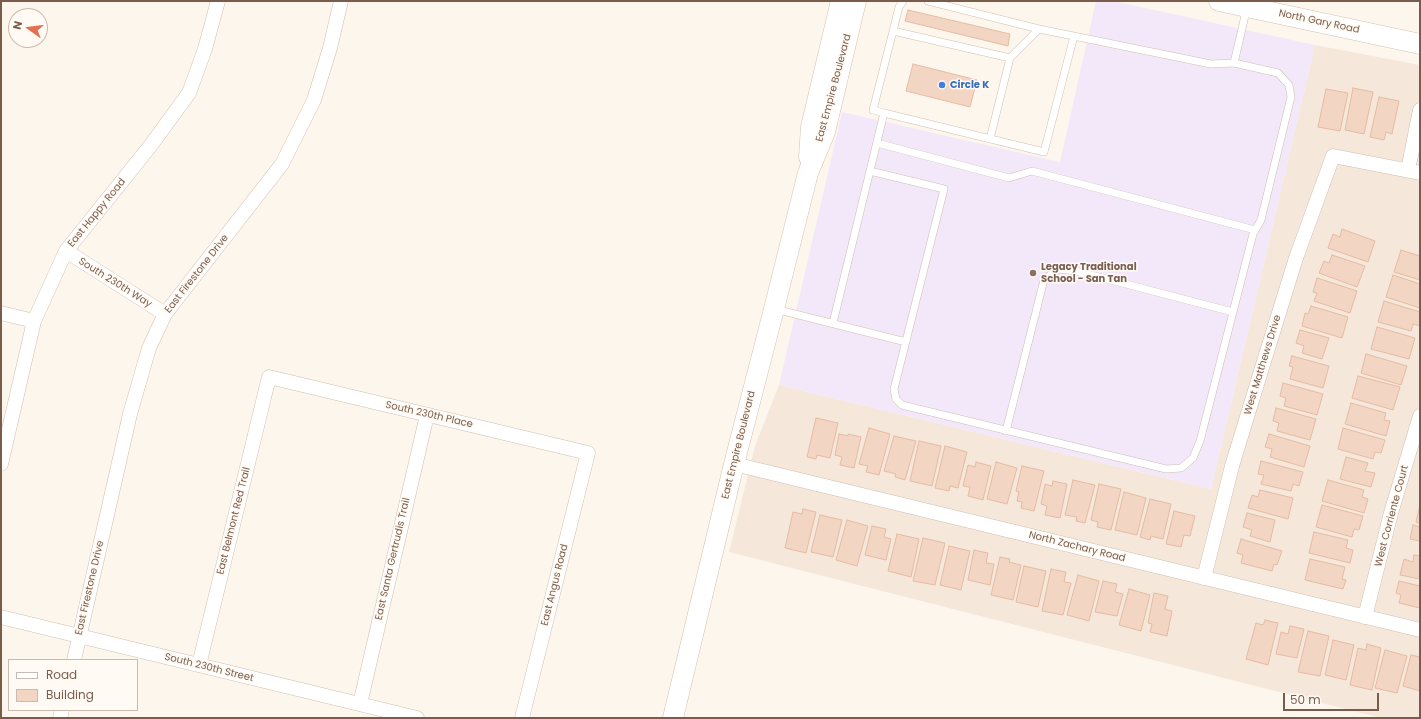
<!DOCTYPE html>
<style>
body{margin:0}
#map{position:relative;width:1421px;height:719px;overflow:hidden;background:#fdf6ec;font-family:Poppins,sans-serif}
canvas{display:block}
.frame{position:absolute;inset:0;border:2px solid #7a5c4d;pointer-events:none}
.legend{position:absolute;left:8px;top:659px;width:130px;height:52px;box-sizing:border-box;background:#fffaf3;border:1px solid #cabbb1;margin:0;padding:5px 7px;list-style:none;font-size:12px;color:#7a5c4d}
.legend li{display:flex;align-items:center;gap:8px;height:20px}
.legend b{width:20px;border:1px solid #cabbb1}
.north{position:absolute;left:8px;top:8px;width:40px;height:40px;box-sizing:border-box;background:#fffaf3;border:1px solid #cabbb1;border-radius:50%;rotate:284deg;font-size:11px;font-weight:700;line-height:16px;text-align:center;color:#7a5c4d}
.north::after{content:'';display:block;margin:auto;width:14px;height:18px;background:#e76f51;clip-path:polygon(50% 0,100% 100%,50% 72%,0 100%)}
.scale{position:absolute;left:1283px;top:693px;width:96px;height:18px;box-sizing:border-box;border:2px solid #7a5c4d;border-top:0;padding-left:5px;font-size:12px;line-height:14px;white-space:nowrap;color:#7a5c4d;-webkit-text-stroke:3px #fffaf3;paint-order:stroke}
</style>
<div id="map">
<canvas width="1421" height="719"></canvas>
<div class="frame"></div>
<ul class="legend">
<li><b style="height:5px;background:#fff"></b>Road</li>
<li><b style="height:11px;background:#f3d5c3"></b>Building</li>
</ul>
<div class="north">N</div>
<div class="scale">50 m</div>
</div>
<script>
const ctx = document.querySelector('canvas').getContext('2d');
ctx.lineJoin = 'round';
function fill(path, color) { ctx.fillStyle = color; ctx.fill(path, 'evenodd'); }
const toPath = rows => new Path2D(rows.map(r => 'M' + r).join(''));
function strokePath(path, color, width, dash) { ctx.strokeStyle = color; ctx.lineWidth = width; ctx.lineCap = dash ? 'butt' : 'round'; ctx.setLineDash(dash || []); ctx.stroke(path); }
function write(font, color, halo, rows, align = 'center') {
  ctx.font = font + ' Poppins,sans-serif'; ctx.lineWidth = 3; ctx.setLineDash([]); ctx.textBaseline = 'middle'; ctx.strokeStyle = halo; ctx.fillStyle = color; for (const [text, x, y, turn = 0] of rows) {
    ctx.save(); ctx.translate(x, y); ctx.rotate((+turn || 0) * Math.PI / 180); ctx.textAlign = isNaN(turn) ? turn : align; if (halo) ctx.strokeText(text, 0, 0); ctx.fillText(text, 0, 0); ctx.restore();
  }
}
fill(toPath([
 [1315,45,1420,65,1420,718,1381,718,729,552,755,446,779,385,1211,489]
]), '#f5e8da');
fill(toPath([
 [1096,1,1113,1,1315,45,1211,489,779,385,842,112,1060,162]
]), '#f3e8fa');
const building = toPath([
 [908,10,1010,34,1008,46,905,21,908,10],
 [913,64,977,80,970,107,906,91,913,64],
 [1353,88,1373,92,1364,134,1345,130,1353,88],
 [1326,89,1348,93,1340,131,1318,127,1326,89],
 [1379,97,1399,101,1392,134,1386,132,1384,140,1370,137,1379,97],
 [1342,229,1375,241,1368,262,1328,248,1333,234,1340,237,1342,229],
 [1401,250,1420,256,1420,280,1394,272,1401,250],
 [1332,255,1365,266,1357,287,1319,273,1324,261,1329,263,1332,255],
 [1393,275,1420,284,1420,308,1386,297,1393,275],
 [1317,278,1357,291,1350,313,1314,301,1317,293,1313,292,1317,278],
 [1384,301,1420,312,1420,326,1413,324,1411,331,1378,322,1384,301],
 [1311,306,1348,317,1342,338,1302,326,1305,313,1308,314,1311,306],
 [1377,327,1415,338,1409,359,1371,349,1377,327],
 [1300,330,1329,338,1322,359,1302,353,1304,346,1296,343,1300,330],
 [1366,354,1407,366,1401,385,1361,373,1366,354],
 [1292,356,1329,366,1323,388,1290,379,1293,367,1289,366,1292,356],
 [1358,376,1400,387,1393,410,1352,398,1358,376],
 [1283,383,1323,394,1317,415,1284,406,1286,398,1280,396,1283,383],
 [1351,403,1386,413,1384,420,1390,421,1386,436,1345,424,1351,403],
 [1276,408,1316,419,1310,440,1277,431,1279,423,1273,421,1276,408],
 [816,418,838,423,830,458,817,455,816,459,807,457,816,418],
 [869,428,890,434,879,475,866,472,868,466,859,464,869,428],
 [1343,428,1385,440,1381,453,1375,452,1373,459,1338,449,1343,428],
 [839,434,848,436,848,434,861,437,854,468,840,465,842,457,835,455,839,434],
 [1269,434,1310,446,1304,467,1270,457,1272,449,1265,447,1269,434],
 [894,436,916,441,905,480,895,477,896,474,884,471,894,436],
 [919,441,941,446,932,486,910,481,919,441],
 [945,446,967,452,958,488,950,486,949,491,935,488,945,446],
 [1346,457,1368,463,1365,471,1375,473,1371,487,1340,479,1346,457],
 [1261,461,1303,472,1299,486,1293,484,1291,491,1261,484,1264,475,1258,474,1261,461],
 [976,462,991,466,983,500,968,496,970,487,963,486,968,465,975,467,976,462],
 [996,462,1017,468,1007,504,987,499,996,462],
 [1022,466,1044,471,1034,511,1021,508,1022,502,1017,501,1019,492,1016,491,1022,466],
 [1073,480,1095,485,1085,523,1076,521,1077,517,1065,515,1073,480],
 [1328,480,1364,490,1362,497,1368,499,1364,513,1322,501,1328,480],
 [1053,481,1067,484,1060,518,1045,515,1047,506,1041,504,1045,484,1052,486,1053,481],
 [1099,484,1121,489,1111,530,1097,527,1098,522,1091,520,1099,484],
 [1260,490,1293,498,1288,519,1248,508,1252,495,1258,497,1260,490],
 [1124,492,1146,498,1137,535,1115,530,1124,492],
 [1150,499,1171,504,1163,539,1151,536,1150,540,1140,537,1150,499],
 [1322,505,1363,516,1359,530,1354,529,1352,537,1316,527,1322,505],
 [1420,505,1420,523,1416,522,1420,505],
 [803,509,816,512,806,553,785,548,793,512,802,514,803,509],
 [1174,511,1195,516,1190,536,1184,535,1181,547,1166,544,1174,511],
 [1247,513,1275,520,1270,542,1250,536,1252,530,1243,527,1247,513],
 [820,515,842,520,833,557,811,552,820,515],
 [847,520,868,526,857,566,836,560,847,520],
 [1413,525,1420,527,1420,541,1410,539,1413,525],
 [872,526,886,529,884,537,891,539,886,560,865,555,872,526],
 [1314,532,1348,540,1346,548,1353,550,1350,563,1309,553,1314,532],
 [897,534,919,539,911,577,888,571,897,534],
 [923,538,945,543,935,585,913,581,923,538],
 [1241,539,1282,551,1277,565,1274,564,1272,571,1241,563,1243,555,1237,553,1241,539],
 [949,546,970,551,961,590,940,585,949,546],
 [974,550,988,553,986,563,994,564,990,585,968,580,974,550],
 [1414,555,1420,556,1420,579,1400,575,1404,559,1413,562,1414,555],
 [1000,557,1010,559,1009,562,1021,565,1013,600,991,595,1000,557],
 [1310,559,1345,567,1342,579,1346,580,1343,589,1305,580,1310,559],
 [1024,566,1046,571,1038,607,1016,602,1024,566],
 [1051,569,1066,572,1064,582,1071,583,1063,615,1042,611,1051,569],
 [1078,575,1099,581,1089,621,1067,615,1078,575],
 [1103,581,1117,584,1115,592,1123,594,1117,616,1095,612,1103,581],
 [1399,581,1420,586,1420,608,1399,603,1401,595,1396,593,1399,581],
 [1129,589,1150,595,1141,631,1119,625,1129,589],
 [1154,593,1168,596,1165,609,1172,611,1167,636,1150,632,1152,624,1148,623,1154,593],
 [1265,620,1278,623,1268,665,1246,659,1256,623,1263,625,1265,620],
 [1290,626,1304,629,1297,658,1276,654,1281,632,1288,634,1290,626],
 [1308,631,1329,636,1320,676,1298,672,1308,631],
 [1333,640,1354,645,1346,680,1325,675,1333,640],
 [1367,644,1381,648,1372,690,1350,685,1358,648,1366,650,1367,644],
 [1385,650,1407,656,1397,693,1375,688,1385,650],
 [1411,655,1420,657,1420,691,1403,686,1411,655]
]);
fill(building, '#f3d5c3');
strokePath(building, '#e6bba3', 1);
const lane = toPath([
 [928,1,1039,29],
 [893,31,899,7,903,1],
 [884,113,1044,152,1074,36],
 [990,139,1010,58],
 [877,143,1009,178,1032,171,1255,230],
 [870,171,944,189,894,389,896,399,902,405,1166,469,1181,468,1193,458,1200,441,1253,234,1261,220,1291,97,1289,85,1278,73,1234,63],
 [775,309,906,342],
 [833,323,884,113,873,110,893,31,1010,58,1039,29,1211,64,1234,63,1247,7],
 [1006,431,1044,280,1058,269,1076,271,1233,312]
]);
const street = toPath([
 [1408,170,1420,110],
 [66,251,165,314],
 [1,313,34,321],
 [1,464,34,321,66,251,151,145,189,93,205,49,218,1],
 [734,464,1420,630],
 [1204,578,1232,466,1261,371,1296,258,1333,156,1420,173],
 [1,617,417,718],
 [1365,617,1391,513,1420,416],
 [74,660,130,414,149,348,165,314,282,164,314,100,330,48,341,1],
 [199,665,269,377,588,453,522,718],
 [360,704,427,415],
 [60,718,62,710]
]);
const secondary = toPath([
 [1219,1,1420,44],
 [809,157,811,127,841,1],
 [673,718,734,464,774,309,808,173,825,132,856,1]
]);
strokePath(lane, '#d1beb0', 8);
strokePath(street, '#d1beb0', 15);
strokePath(secondary, '#d6c0b0', 21);
strokePath(lane, '#fff', 7);
strokePath(street, '#fff', 14);
strokePath(secondary, '#fff', 20);
for (const [x, y, r, color] of [
 [942,85,4,"#3f7fe0"],
 [1033,273,4,"#8d6e63"]
]) { const dot = new Path2D(); dot.arc(x, y, r, 0, 2 * Math.PI); ctx.fillStyle = color; ctx.fill(dot); strokePath(dot, '#fffaf3', 1.5); }
write('10px', '#7a5c4d', '#fffaf3', [
 ["North Gary Road",1319,22,12],
 ["East Empire Boulevard",834,88,-75],
 ["East Happy Road",97,213,-51],
 ["East Firestone Drive",197,274,-52],
 ["South 230th Way",115,283,32],
 ["West Matthews Drive",1263,365,-73],
 ["South 230th Place",429,415,13],
 ["East Empire Boulevard",739,445,-76],
 ["West Corriente Court",1392,516,-75],
 ["East Belmont Red Trail",234,521,-76],
 ["North Zachary Road",1077,547,14],
 ["East Santa Gertrudis Trail",393,559,-77],
 ["East Angus Road",555,585,-76],
 ["East Firestone Drive",90,588,-77],
 ["South 230th Street",209,668,14]
]);
write('bold 10px', '#366cbe', '#fffaf3', [
 ["Circle K",950,85]
], 'left');
write('bold 10px', '#785e54', '#fffaf3', [
 ["Legacy Traditional",1041,267],
 ["School - San Tan",1041,279]
], 'left');
</script>
